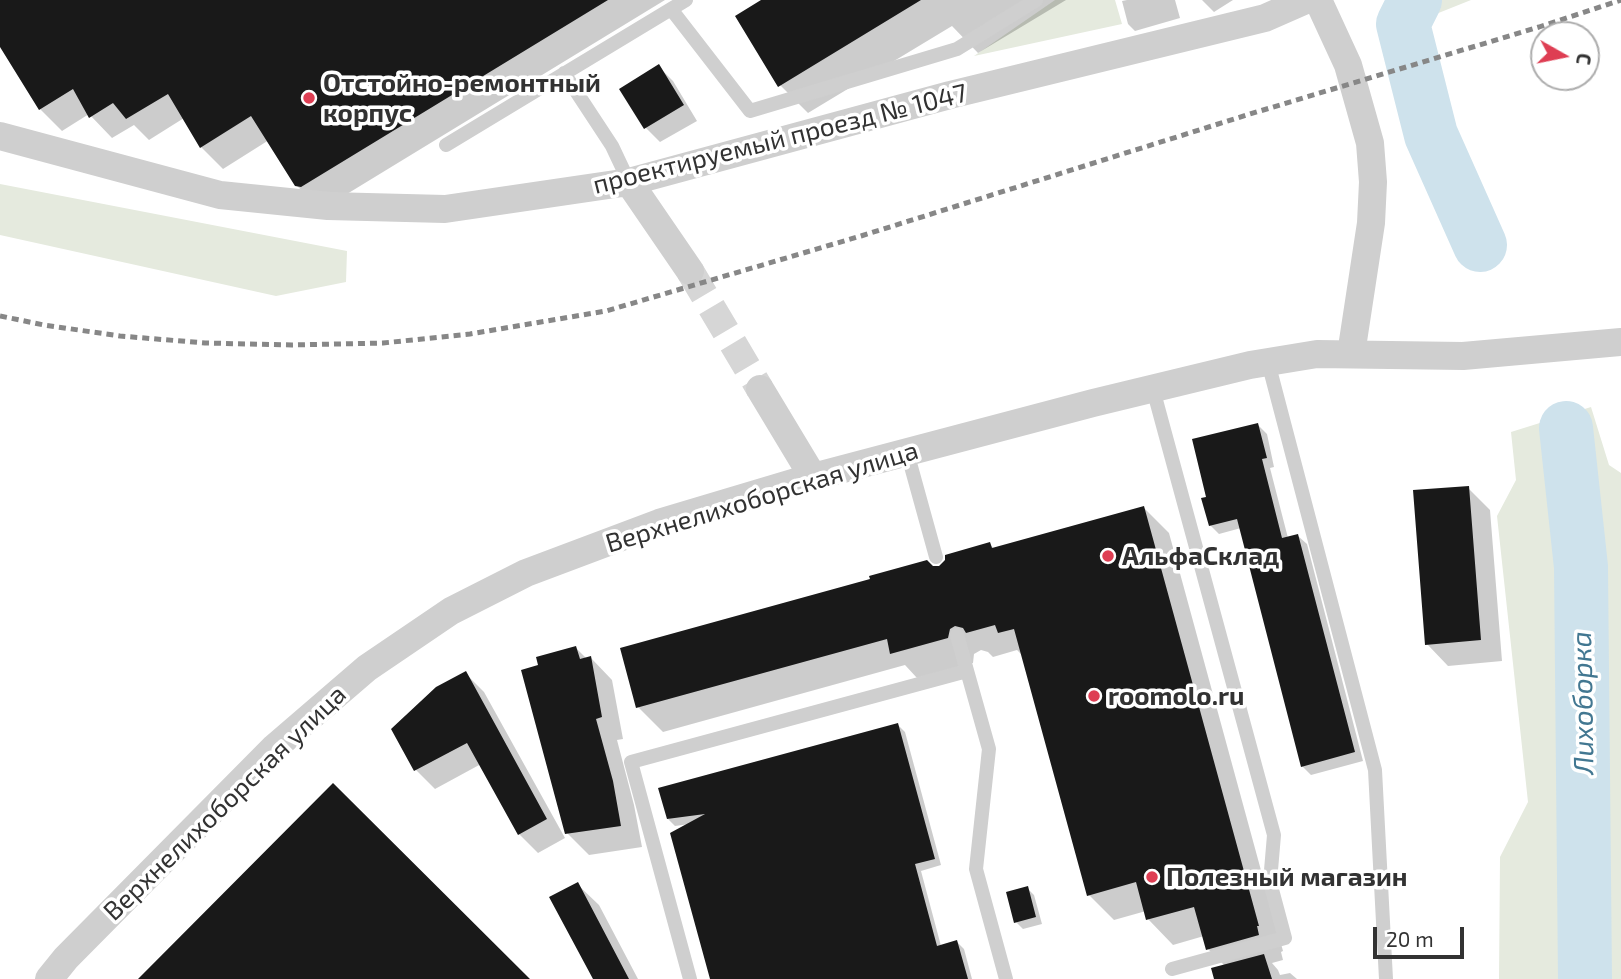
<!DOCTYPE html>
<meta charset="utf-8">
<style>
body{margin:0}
#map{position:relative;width:1621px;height:979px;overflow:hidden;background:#fff;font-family:"Exo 2",sans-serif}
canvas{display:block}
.north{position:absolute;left:1530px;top:21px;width:70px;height:70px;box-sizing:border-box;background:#fff;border:2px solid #adadad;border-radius:50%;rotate:99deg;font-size:19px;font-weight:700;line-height:28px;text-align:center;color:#323232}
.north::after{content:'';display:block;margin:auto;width:24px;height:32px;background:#de3e53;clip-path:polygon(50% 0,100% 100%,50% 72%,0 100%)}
.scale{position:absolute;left:1373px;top:927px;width:91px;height:32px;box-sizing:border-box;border:4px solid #323232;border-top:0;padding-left:9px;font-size:21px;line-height:24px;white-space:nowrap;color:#323232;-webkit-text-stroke:5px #fff;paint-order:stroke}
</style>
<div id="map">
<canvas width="1621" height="979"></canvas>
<div class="north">С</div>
<div class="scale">20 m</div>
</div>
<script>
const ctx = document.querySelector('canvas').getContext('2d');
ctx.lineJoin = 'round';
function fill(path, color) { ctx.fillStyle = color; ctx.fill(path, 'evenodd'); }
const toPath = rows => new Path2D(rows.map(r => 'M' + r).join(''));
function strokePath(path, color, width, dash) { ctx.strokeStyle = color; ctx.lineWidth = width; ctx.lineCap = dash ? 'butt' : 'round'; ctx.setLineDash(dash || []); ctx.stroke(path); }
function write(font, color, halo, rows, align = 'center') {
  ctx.font = font + ' "Exo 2",sans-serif'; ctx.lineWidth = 7; ctx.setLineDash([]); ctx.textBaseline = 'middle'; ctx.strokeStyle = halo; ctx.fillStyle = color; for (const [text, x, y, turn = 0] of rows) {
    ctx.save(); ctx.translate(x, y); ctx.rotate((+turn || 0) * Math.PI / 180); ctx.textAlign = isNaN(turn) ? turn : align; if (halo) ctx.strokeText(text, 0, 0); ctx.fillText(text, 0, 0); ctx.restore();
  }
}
fill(toPath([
 [1055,0,1115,0,1122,24,974,56],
 [1394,0,1471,0,1436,14],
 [0,184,347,251,346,282,276,296,0,235],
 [1591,407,1609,465,1621,473,1621,979,1499,979,1500,857,1528,802,1497,516,1516,480,1511,432]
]), '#e5eade');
fill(toPath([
 [0,0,665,0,324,208,319,207,296,185,269,140,223,169,201,147,184,118,149,140,134,125,112,138,89,114,62,131,40,109,0,44],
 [765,0,1066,0,978,53,952,26,808,113,780,85],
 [1127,0,1175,0,1180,18,1135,31,1128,24,1122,1],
 [1202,0,1233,0,1214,12],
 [659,67,673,81,697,121,660,142,646,128],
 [1258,425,1267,434,1274,467,1270,468,1288,538,1298,536,1307,544,1363,761,1311,775,1302,766,1241,528,1219,534,1210,525,1208,498],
 [1468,488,1490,510,1502,661,1448,666,1427,644],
 [1144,508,1169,533,1283,951,1281,952,1283,960,1272,963,1278,970,1280,975,1290,973,1297,979,1216,979,1225,966,1208,949,1204,936,1173,945,1148,919,1146,911,1114,920,1089,895,1024,657,1017,650,993,657,988,652,981,650,974,654,973,663,917,678,905,665,663,732,638,707,932,568,940,568,990,544,994,549],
 [576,648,587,659,591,658,612,680,623,739,617,740,634,805,642,847,589,855,567,833,540,666],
 [465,673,484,692,565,838,538,853,519,834,481,764,435,789,416,770],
 [898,725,905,732,941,865,921,871,941,946,957,942,964,949,972,979,712,979,690,824,675,826,668,819],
 [577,884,599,905,638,979,595,979],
 [1027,888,1034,895,1042,924,1023,929,1016,922]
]), '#0003');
strokePath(toPath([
 [1415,0,1403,24,1431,135,1480,245],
 [1566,428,1581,567,1585,979]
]), '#cee2ec', 54);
fill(toPath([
 [0,0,608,0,301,187,295,186,251,116,200,148,168,94,126,119,113,103,89,118,73,89,39,110,0,47],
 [761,0,921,0,778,87,735,16],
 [659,64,684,105,644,129,619,89],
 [1258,423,1267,458,1262,459,1282,538,1298,534,1355,752,1301,767,1237,519,1209,526,1201,498,1206,497,1192,439],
 [1469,486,1481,640,1425,645,1413,490],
 [1144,506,1259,926,1257,926,1259,935,1206,950,1194,907,1146,920,1136,882,1087,896,1014,629,998,633,995,625,966,633,963,628,955,626,950,629,948,638,890,654,887,639,636,708,620,648,870,579,869,576,927,560,933,566,939,566,945,560,945,555,990,542,992,548],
 [576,646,580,659,591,656,602,717,596,719,613,781,621,826,565,834,521,670,538,665,536,657],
 [466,671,547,819,518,835,467,743,414,771,391,729,436,687],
 [898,723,935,859,915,864,937,946,957,940,968,979,710,979,670,833,705,814,667,819,658,788],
 [333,783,530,979,138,979],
 [578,882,629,979,593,979,549,897],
 [1028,886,1036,917,1014,923,1006,892],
 [1264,954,1272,979,1214,979,1211,968]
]), '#191919');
strokePath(toPath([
 [690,271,760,389]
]), '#d6d6d6', 28, [28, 14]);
strokePath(toPath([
 [671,9,750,111,957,49,1036,0],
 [564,73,612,146,629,182],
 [446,145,686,0],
 [1268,362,1375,770,1386,979],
 [1153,389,1274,835,1270,882,1285,938,1172,969],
 [907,452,936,557],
 [957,635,989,749,976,869,1006,979],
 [690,979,631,762,967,671]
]), '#cfcfcf', 14);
strokePath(toPath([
 [1318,0,1348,65,1370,143,1373,182,1371,223,1351,354],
 [0,136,220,195,328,206,445,209,629,182,950,95,1265,18,1306,0],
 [629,182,690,271],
 [760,389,813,477],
 [49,979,66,958,274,748,367,668,451,611,526,573,659,523,813,477,1093,403,1250,365,1317,354,1463,356,1621,342]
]), '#cfcfcf', 28);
strokePath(toPath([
 [0,316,44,325,120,336,205,343,292,345,383,343,470,334,606,311,861,236,1250,114,1539,27,1621,0]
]), '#878787', 5, [7, 5]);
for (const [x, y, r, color] of [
 [309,98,7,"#de3e53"],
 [1108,556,7,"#de3e53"],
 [1094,696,7,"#de3e53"],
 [1152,877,7,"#de3e53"]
]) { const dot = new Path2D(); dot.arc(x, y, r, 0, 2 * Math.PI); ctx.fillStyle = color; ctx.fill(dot); strokePath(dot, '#fff', 2.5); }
write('bold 26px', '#323232', '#fff', [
 ["Отстойно-ремонтный",323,83],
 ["корпус",323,113],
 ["АльфаСклад",1122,556],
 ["roomolo.ru",1108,696],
 ["Полезный магазин",1166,877]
], 'left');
write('26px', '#323232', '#fff', [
 ["проектируемый проезд № 1047",780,139,-14],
 ["Верхнелихоборская улица",762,497,-17],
 ["Верхнелихоборская улица",225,803,-44]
]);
write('italic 28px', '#427791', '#fff', [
 ["Лихоборка",1583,703,-91]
]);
</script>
